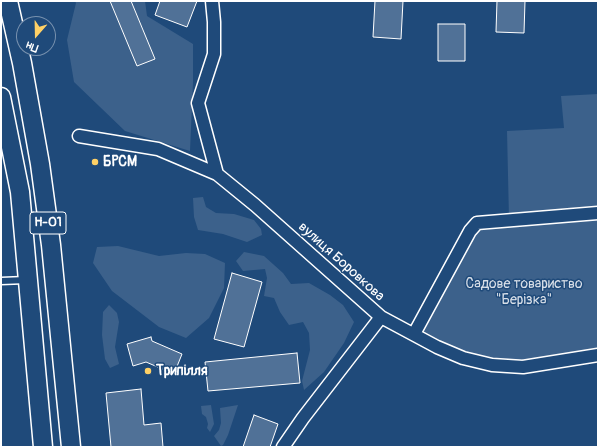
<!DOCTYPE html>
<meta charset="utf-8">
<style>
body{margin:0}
#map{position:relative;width:599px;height:448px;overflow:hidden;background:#1f4a7a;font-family:Pangolin,sans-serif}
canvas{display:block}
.frame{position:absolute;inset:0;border:2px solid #fff;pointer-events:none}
.north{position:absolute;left:16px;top:16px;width:40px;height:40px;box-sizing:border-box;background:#1f4a7a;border:1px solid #7992af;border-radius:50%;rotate:200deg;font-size:11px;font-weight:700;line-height:16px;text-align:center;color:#fff}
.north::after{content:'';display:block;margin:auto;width:14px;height:18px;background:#ffd166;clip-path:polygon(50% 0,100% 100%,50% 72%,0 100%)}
</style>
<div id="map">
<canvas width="599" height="448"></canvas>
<div class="frame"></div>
<div class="north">Пн</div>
</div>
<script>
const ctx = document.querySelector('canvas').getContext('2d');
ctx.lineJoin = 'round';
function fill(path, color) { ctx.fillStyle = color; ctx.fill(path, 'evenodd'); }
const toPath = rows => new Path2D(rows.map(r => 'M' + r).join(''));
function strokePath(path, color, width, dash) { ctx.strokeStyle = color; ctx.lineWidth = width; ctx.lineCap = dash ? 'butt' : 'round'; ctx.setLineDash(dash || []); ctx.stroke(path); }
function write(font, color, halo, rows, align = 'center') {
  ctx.font = font + ' Pangolin,sans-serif'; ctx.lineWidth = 3; ctx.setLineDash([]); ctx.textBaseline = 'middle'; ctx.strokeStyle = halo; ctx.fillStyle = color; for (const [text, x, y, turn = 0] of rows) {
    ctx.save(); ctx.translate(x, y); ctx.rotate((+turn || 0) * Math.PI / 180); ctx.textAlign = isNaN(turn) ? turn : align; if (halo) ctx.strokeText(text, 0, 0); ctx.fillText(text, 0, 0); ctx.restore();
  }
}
fill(toPath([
 [75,1,145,1,147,16,193,44,193,82,190,151,125,131,74,82,67,40,76,3],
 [598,94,598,355,492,365,414,334,470,231,509,219,507,131,564,128,561,96],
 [203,197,206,207,216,213,234,214,254,220,261,229,262,235,247,242,223,234,198,230,194,217,193,198],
 [118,246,159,256,186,253,205,254,225,263,224,288,209,318,186,338,159,327,112,291,93,263,97,247],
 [244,252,264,256,283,273,291,284,309,283,330,295,343,305,354,322,344,343,324,372,304,390,302,381,310,350,309,333,303,322,289,325,280,312,274,298,264,296,267,278,265,269,243,271,236,261],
 [109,305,117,313,119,322,115,347,119,364,110,368,105,359,102,335,103,312],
 [211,405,214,424,210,432,207,428,208,424,206,417,202,414,201,406],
 [238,405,228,435,223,445,221,446,214,436,219,430,221,423,220,408]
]), '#3c618b');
const building = toPath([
 [110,1,131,1,155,59,137,66,110,1],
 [160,1,197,1,187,27,155,15,160,1],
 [375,1,403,1,401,39,373,37,375,1],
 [497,1,525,1,524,33,496,32,497,1],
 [438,24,465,24,465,61,438,61,438,24],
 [232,273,262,282,244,347,214,339,232,273],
 [151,337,152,341,182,354,174,374,146,362,133,366,127,344,151,337],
 [297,353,300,383,208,391,205,362,297,353],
 [141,389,144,425,161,423,163,447,111,447,106,393,141,389],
 [254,415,278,424,270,447,243,447,254,415]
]);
fill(building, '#507197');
strokePath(building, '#fff', 1);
const lane = toPath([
 [1,281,26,280]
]);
const street = toPath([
 [212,1,214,22,214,54,198,103,217,174],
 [79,136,158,149,217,174,255,205,381,317,437,347,463,358,492,365,523,367,598,355],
 [414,334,470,231,477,223,598,213],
 [283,447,303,418,381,317]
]);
const primary = toPath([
 [8,1,22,63,40,164,51,245,71,447],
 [1,97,20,192,43,447]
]);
strokePath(lane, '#fff', 9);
strokePath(street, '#fff', 15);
strokePath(primary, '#fff', 21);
strokePath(lane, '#1f4a7a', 6);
strokePath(street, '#1f4a7a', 12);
strokePath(primary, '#1f4a7a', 18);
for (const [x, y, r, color] of [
 [95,162,4,"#ffd166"],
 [148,371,4,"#ffd166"]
]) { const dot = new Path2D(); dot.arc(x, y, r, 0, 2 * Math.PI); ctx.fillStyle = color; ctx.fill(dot); strokePath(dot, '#1f4a7a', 1.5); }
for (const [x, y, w] of [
 [48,223,36]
]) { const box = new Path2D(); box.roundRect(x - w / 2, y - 11, w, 22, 3); ctx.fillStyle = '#1f4a7a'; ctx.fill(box); strokePath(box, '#fff', 1); }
write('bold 13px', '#fff', null, [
 ["Н-01",48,223]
]);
write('bold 14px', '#fff', '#1f4a7a', [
 ["БРСМ",103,162],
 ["Трипілля",156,371]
], 'left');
write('14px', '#fff', '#1f4a7a', [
 ["вулиця Боровкова",341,262,42]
]);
write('14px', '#d8dfe8', '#1f4a7a', [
 ["Садове товариство",524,284],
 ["\"Берізка\"",524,300]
]);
</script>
